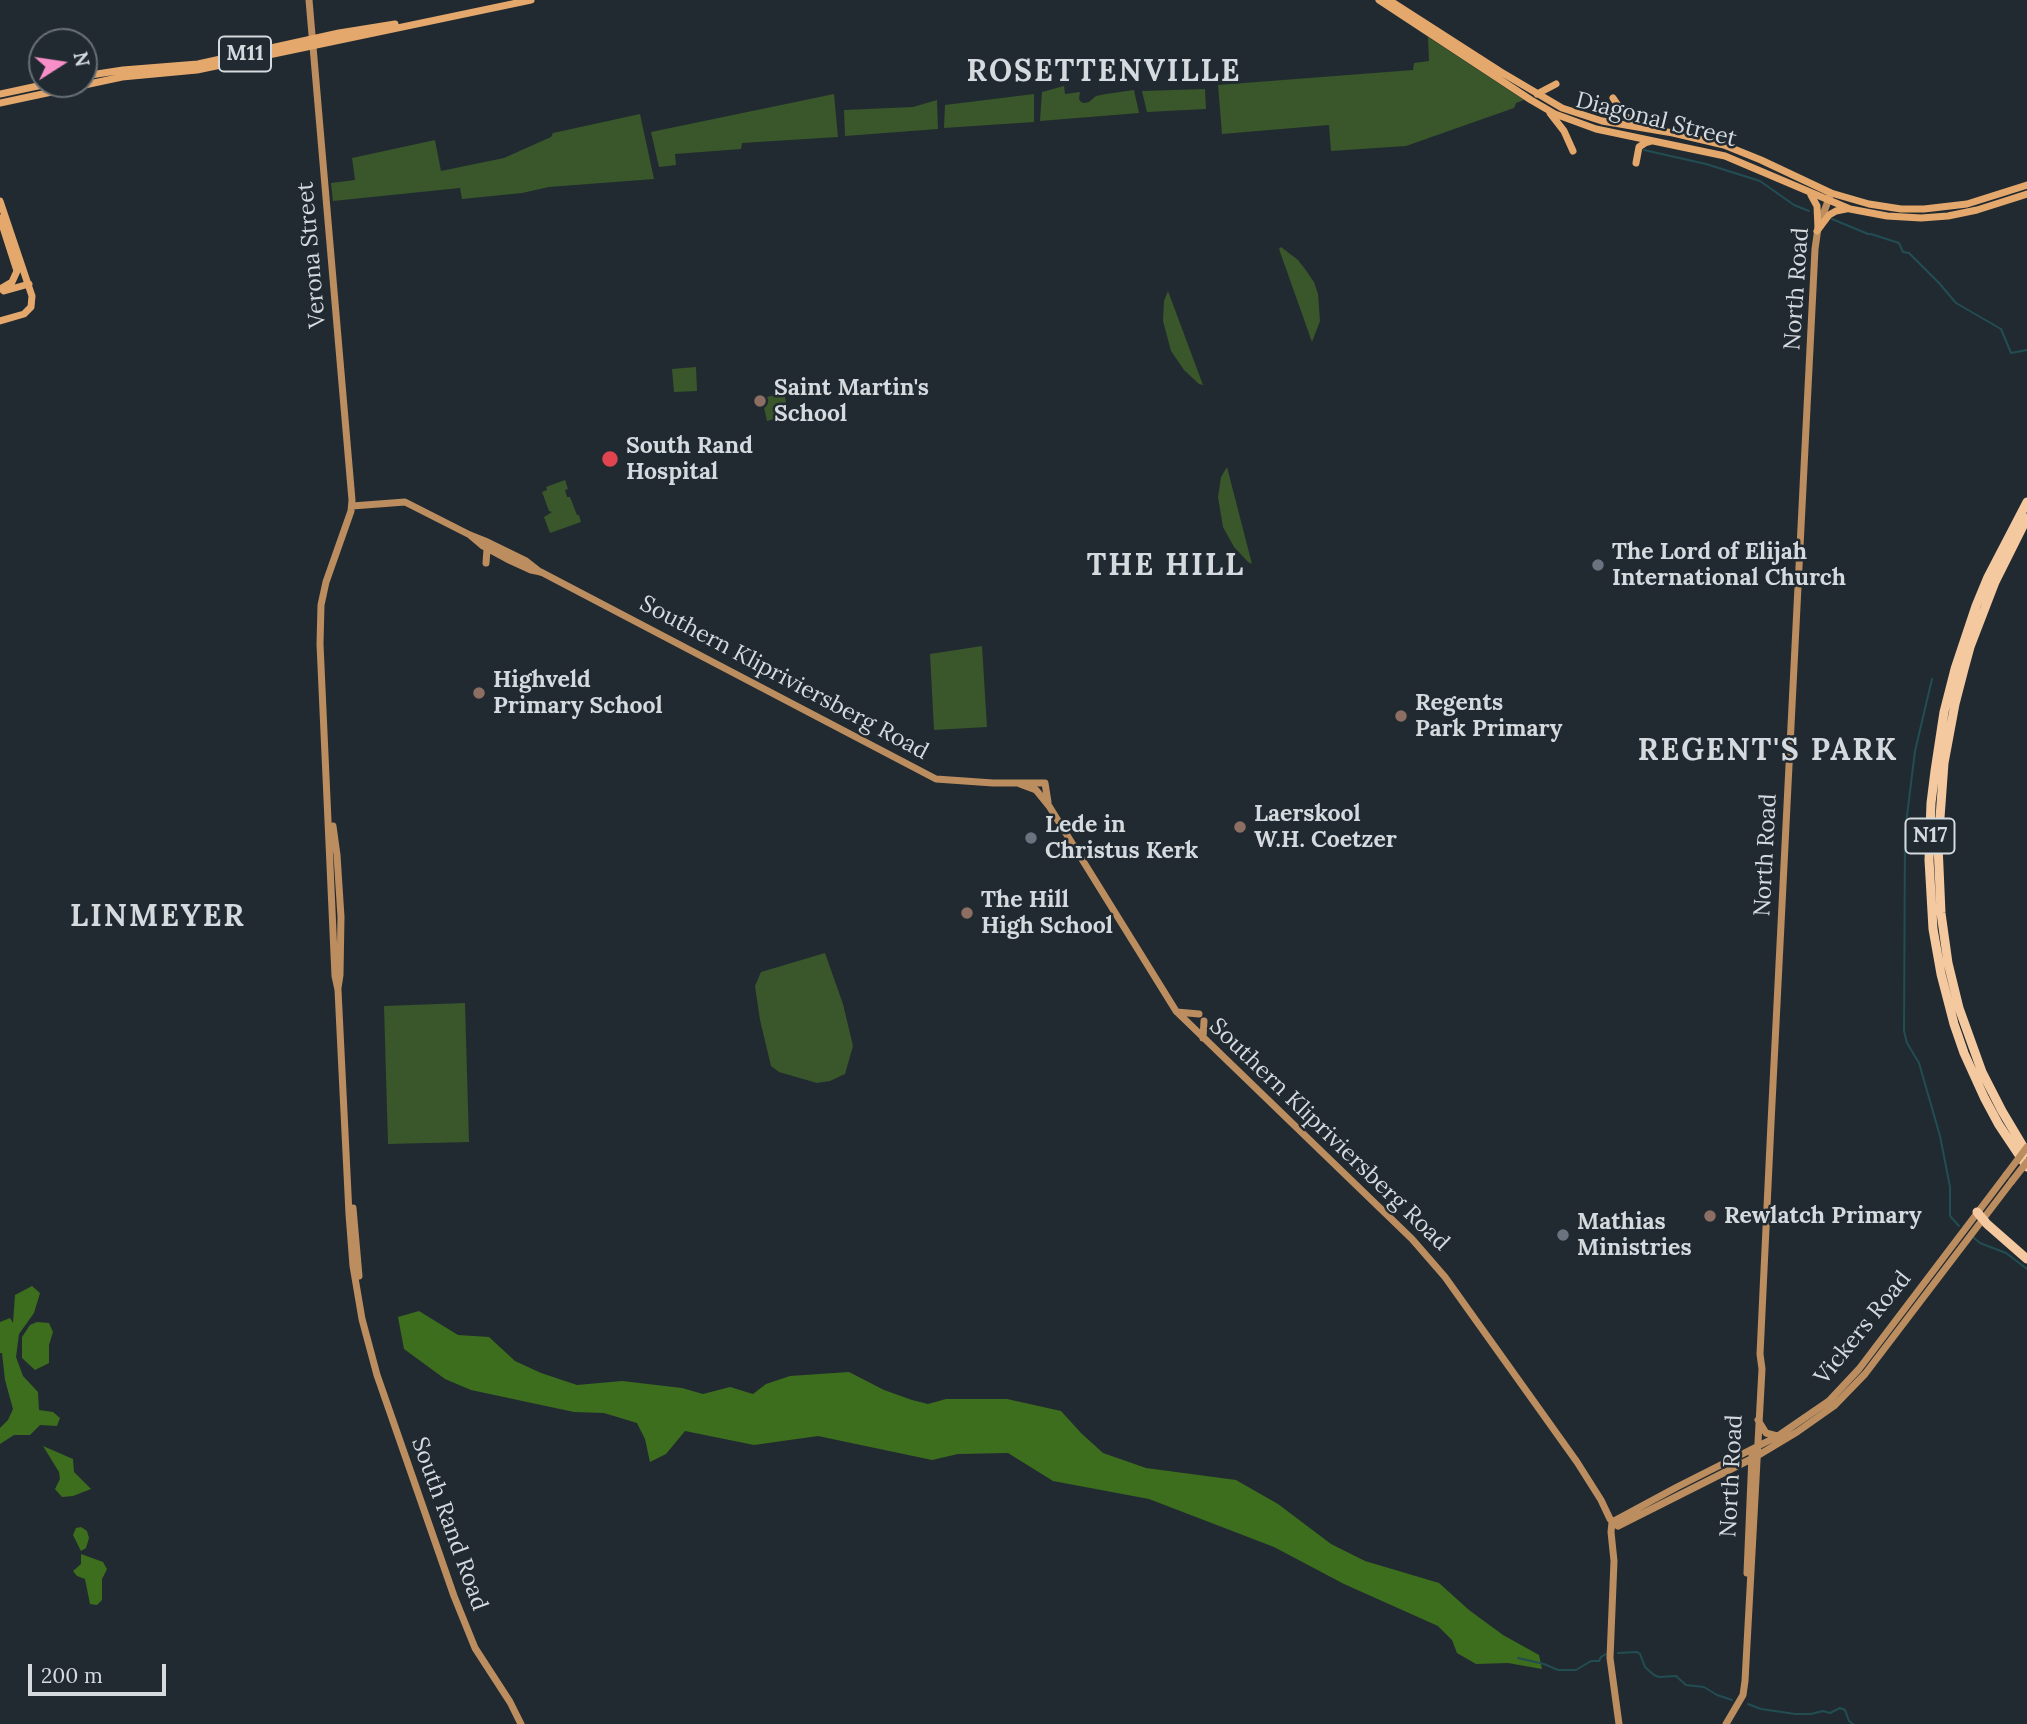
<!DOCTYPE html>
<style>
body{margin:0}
#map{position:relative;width:2027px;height:1724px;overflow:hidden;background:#212a31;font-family:Lora,serif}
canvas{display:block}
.north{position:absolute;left:28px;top:28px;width:70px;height:70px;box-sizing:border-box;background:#212a31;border:2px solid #697076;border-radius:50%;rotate:78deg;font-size:19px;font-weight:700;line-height:28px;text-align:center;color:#d4dade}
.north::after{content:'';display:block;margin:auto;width:24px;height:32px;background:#f98fc8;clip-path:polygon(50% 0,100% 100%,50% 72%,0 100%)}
.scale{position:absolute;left:28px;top:1664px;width:138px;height:32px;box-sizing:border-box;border:4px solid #d4dade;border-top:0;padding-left:9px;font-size:21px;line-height:24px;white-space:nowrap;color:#d4dade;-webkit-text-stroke:5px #212a31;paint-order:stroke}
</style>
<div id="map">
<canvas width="2027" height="1724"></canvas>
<div class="north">N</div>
<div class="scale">200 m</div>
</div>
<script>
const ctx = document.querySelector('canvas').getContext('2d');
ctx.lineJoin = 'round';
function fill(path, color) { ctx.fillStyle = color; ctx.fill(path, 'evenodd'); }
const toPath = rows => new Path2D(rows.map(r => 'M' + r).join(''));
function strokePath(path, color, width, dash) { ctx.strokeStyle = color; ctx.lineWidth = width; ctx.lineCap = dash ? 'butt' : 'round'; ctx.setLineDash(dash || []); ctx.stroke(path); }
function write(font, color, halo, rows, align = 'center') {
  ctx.font = font + ' Lora,serif'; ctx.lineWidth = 5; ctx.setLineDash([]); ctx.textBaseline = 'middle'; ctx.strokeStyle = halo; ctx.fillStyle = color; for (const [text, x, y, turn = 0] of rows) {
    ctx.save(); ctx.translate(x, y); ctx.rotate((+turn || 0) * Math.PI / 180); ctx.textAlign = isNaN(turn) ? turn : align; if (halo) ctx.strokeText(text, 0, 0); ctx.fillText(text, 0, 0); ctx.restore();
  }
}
fill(toPath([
 [1428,37,1524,100,1516,103,1514,108,1406,146,1331,151,1329,125,1222,134,1218,85,1413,70,1414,63,1429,61],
 [1064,86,1065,94,1080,92,1079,99,1081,102,1084,103,1089,102,1096,96,1106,94,1134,90,1139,113,1040,121,1042,92],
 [1205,89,1206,109,1147,112,1142,91],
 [834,94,838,137,742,143,741,149,675,154,676,165,659,167,651,132],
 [1034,94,1034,122,944,128,945,105],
 [937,100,938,129,845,136,844,110,913,107],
 [640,114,654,179,549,187,522,193,462,199,460,188,333,201,331,183,355,180,352,158,435,140,441,171,504,158,551,137,553,133],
 [1281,247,1298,260,1305,269,1314,282,1318,294,1320,321,1312,342,1279,249],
 [1168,291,1203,385,1199,384,1184,370,1171,351,1163,321,1164,301],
 [696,367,697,391,674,392,672,369],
 [784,393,789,415,767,421,762,398],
 [1227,467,1252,564,1248,562,1234,547,1223,527,1218,497,1221,477],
 [565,480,568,489,565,490,567,497,570,497,577,515,579,515,581,522,550,533,544,517,552,512,549,511,542,492,547,490,546,487],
 [982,646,987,727,934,730,930,654],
 [825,953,843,1004,853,1046,845,1074,830,1081,817,1083,779,1072,771,1066,760,1020,755,986,761,972],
 [465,1003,469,1142,388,1144,384,1006]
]), '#39572a');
fill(toPath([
 [32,1286,40,1293,34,1313,19,1334,16,1357,23,1376,38,1392,39,1410,53,1412,60,1418,57,1426,40,1425,30,1435,14,1435,0,1444,0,1428,8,1420,13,1409,5,1380,2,1353,0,1353,0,1322,10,1318,13,1323,15,1295],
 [419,1311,458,1335,489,1337,515,1361,541,1373,577,1385,622,1381,682,1388,703,1394,730,1387,753,1394,766,1384,790,1376,849,1372,884,1390,912,1400,928,1404,946,1399,1007,1399,1061,1411,1081,1433,1103,1453,1146,1468,1236,1480,1278,1504,1331,1544,1365,1561,1439,1583,1469,1610,1503,1635,1539,1655,1542,1669,1508,1663,1476,1664,1457,1653,1452,1640,1438,1626,1344,1584,1274,1547,1149,1499,1053,1481,1008,1453,958,1454,932,1460,818,1436,754,1445,685,1431,666,1454,650,1462,645,1439,637,1423,604,1413,574,1412,471,1390,445,1379,404,1349,398,1317],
 [37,1322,49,1323,53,1332,49,1345,49,1363,35,1370,22,1358,22,1337,30,1325],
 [43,1446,73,1459,74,1472,91,1489,73,1496,62,1497,55,1489,60,1479,59,1472],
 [81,1527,87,1531,89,1538,86,1548,81,1551,73,1535,76,1528],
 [81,1554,103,1562,107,1569,102,1579,102,1600,97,1605,90,1604,85,1579,77,1576,73,1571,81,1564]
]), '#3d6e1d');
strokePath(toPath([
 [1644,150,1706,164,1760,181,1794,205,1809,211],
 [1832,219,1868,234,1871,234,1899,243,1903,252,1909,253,1939,283,1956,303,2001,329,2011,353,2027,350],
 [1932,679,1915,751,1905,832,1904,1031,1907,1043,1919,1063,1940,1136,1950,1187,1950,1216,1959,1226],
 [1974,1238,1980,1243,2006,1253,2027,1269],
 [1618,1653,1637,1652,1640,1654,1645,1667,1654,1675,1659,1677,1676,1676,1686,1685,1704,1687,1717,1695,1732,1700],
 [1518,1658,1544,1664,1558,1670,1576,1670,1591,1661,1599,1661,1601,1657,1606,1654],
 [1748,1704,1761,1709,1795,1714,1811,1714,1823,1711,1830,1713,1840,1708,1845,1710,1849,1721,1853,1724]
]), '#224e53', 2);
strokePath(toPath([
 [309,0,352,500,351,511,326,582,321,605,320,644,335,976,338,990,349,1214,353,1266,362,1319,377,1375,454,1596,475,1648,510,1702,521,1724],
 [352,506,405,502,470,535,485,541,526,561,540,572],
 [470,535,483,546,507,559,531,570,541,572,936,779,993,783,1045,783,1048,802],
 [486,563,487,549],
 [1020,784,1036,790,1049,806,1176,1011,1412,1239,1445,1277,1577,1462,1601,1500,1610,1519,1618,1526],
 [333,826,337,855,341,917,340,975,338,988],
 [1177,1012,1199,1014],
 [1203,1038,1204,1021],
 [353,1208,359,1276],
 [1758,1420,1766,1433,1777,1436],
 [1618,1526,1757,1456,1797,1432,1834,1406,1865,1374,2012,1181],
 [1747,1573,1752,1455],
 [1619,1724,1610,1658,1614,1561,1611,1532,1612,1522,1677,1487,1778,1436,1829,1401,1859,1369,2006,1175],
 [1726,1724,1743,1695,1745,1681,1762,1369,1760,1354,1771,1123,1815,249,1818,228,1831,193]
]), '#bb8d5f', 7);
strokePath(toPath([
 [1379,0,1531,100,1555,114,1596,129,1725,156,1850,209,1887,216,1921,218,1948,216,1977,210,2027,194],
 [1389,0,1501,72,1562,108,1602,121,1673,133,1724,145,1761,160,1831,193,1869,204,1901,209,1924,209,1967,204,2027,185],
 [84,76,123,70,198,64,339,33,395,24],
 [0,94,47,84],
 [1537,94,1556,84],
 [1613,98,1625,116,1638,126],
 [0,103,122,77,197,70,531,0],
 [1550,113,1564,131,1573,151],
 [1636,163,1639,147,1645,143,1652,141],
 [1811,195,1817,206,1818,228],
 [0,201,32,296,31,307,24,314,0,321],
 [0,218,17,271,12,282,0,289],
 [1817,231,1829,215,1836,211,1846,209],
 [4,291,29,284]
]), '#e5a86c', 7);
strokePath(toPath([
 [2027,502,1988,577,1976,606,1955,669,1944,712,1935,771,1931,803,1929,860,1933,929,1941,974,1954,1024,1964,1053,1984,1097,1999,1125,2027,1167],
 [2027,518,1995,582,1970,647,1964,669,1955,704,1944,763,1938,845,1941,913,1948,963,1959,1008,1982,1072,2002,1111,2027,1153],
 [1977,1212,1987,1224,2027,1259]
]), '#f5c99f', 9);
strokePath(toPath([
 [2006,1175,2027,1147],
 [2012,1181,2027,1162]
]), '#bb8d5f', 7);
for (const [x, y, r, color] of [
 [760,401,7,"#8d6e63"],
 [610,459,9,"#e0444e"],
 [1598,565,7,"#6b7280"],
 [479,693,7,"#8d6e63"],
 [1401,716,7,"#8d6e63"],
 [1240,827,7,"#8d6e63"],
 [1031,838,7,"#6b7280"],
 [967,913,7,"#8d6e63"],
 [1710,1216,7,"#8d6e63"],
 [1563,1235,7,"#6b7280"]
]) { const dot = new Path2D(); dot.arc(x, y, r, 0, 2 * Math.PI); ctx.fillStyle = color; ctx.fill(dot); strokePath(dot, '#212a31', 2.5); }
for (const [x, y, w] of [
 [245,54,52],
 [1930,836,49]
]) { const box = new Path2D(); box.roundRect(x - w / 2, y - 17.5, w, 35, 5); ctx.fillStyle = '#212a31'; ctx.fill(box); strokePath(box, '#d4dade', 2); }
write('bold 21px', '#d4dade', null, [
 ["M11",245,54],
 ["N17",1930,836]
]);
write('23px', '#d4dade', '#212a31', [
 ["Diagonal Street",1656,120,14],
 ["Verona Street",312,255,-95],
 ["North Road",1797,289,-86],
 ["Southern Klipriviersberg Road",784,678,28],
 ["North Road",1766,855,-87],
 ["Southern Klipriviersberg Road",1329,1135,44],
 ["Vickers Road",1863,1328,-51],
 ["North Road",1732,1476,-87],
 ["South Rand Road",449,1524,70]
]);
write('bold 23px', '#d4dade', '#212a31', [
 ["Saint Martin's",774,388],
 ["School",774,414],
 ["South Rand",626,446],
 ["Hospital",626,472],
 ["The Lord of Elijah",1612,552],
 ["International Church",1612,578],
 ["Highveld",493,680],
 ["Primary School",493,706],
 ["Regents",1415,703],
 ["Park Primary",1415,729],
 ["Laerskool",1254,814],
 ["W.H. Coetzer",1254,840],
 ["Lede in",1045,825],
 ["Christus Kerk",1045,851],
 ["The Hill",981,900],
 ["High School",981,926],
 ["Rewlatch Primary",1724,1216],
 ["Mathias",1577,1222],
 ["Ministries",1577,1248]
], 'left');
ctx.letterSpacing = '2px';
write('bold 30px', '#d4dade', '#212a31', [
 ["ROSETTENVILLE",1104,72],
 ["THE HILL",1166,566],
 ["REGENT'S PARK",1768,751],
 ["LINMEYER",158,917]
]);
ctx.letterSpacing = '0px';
</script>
